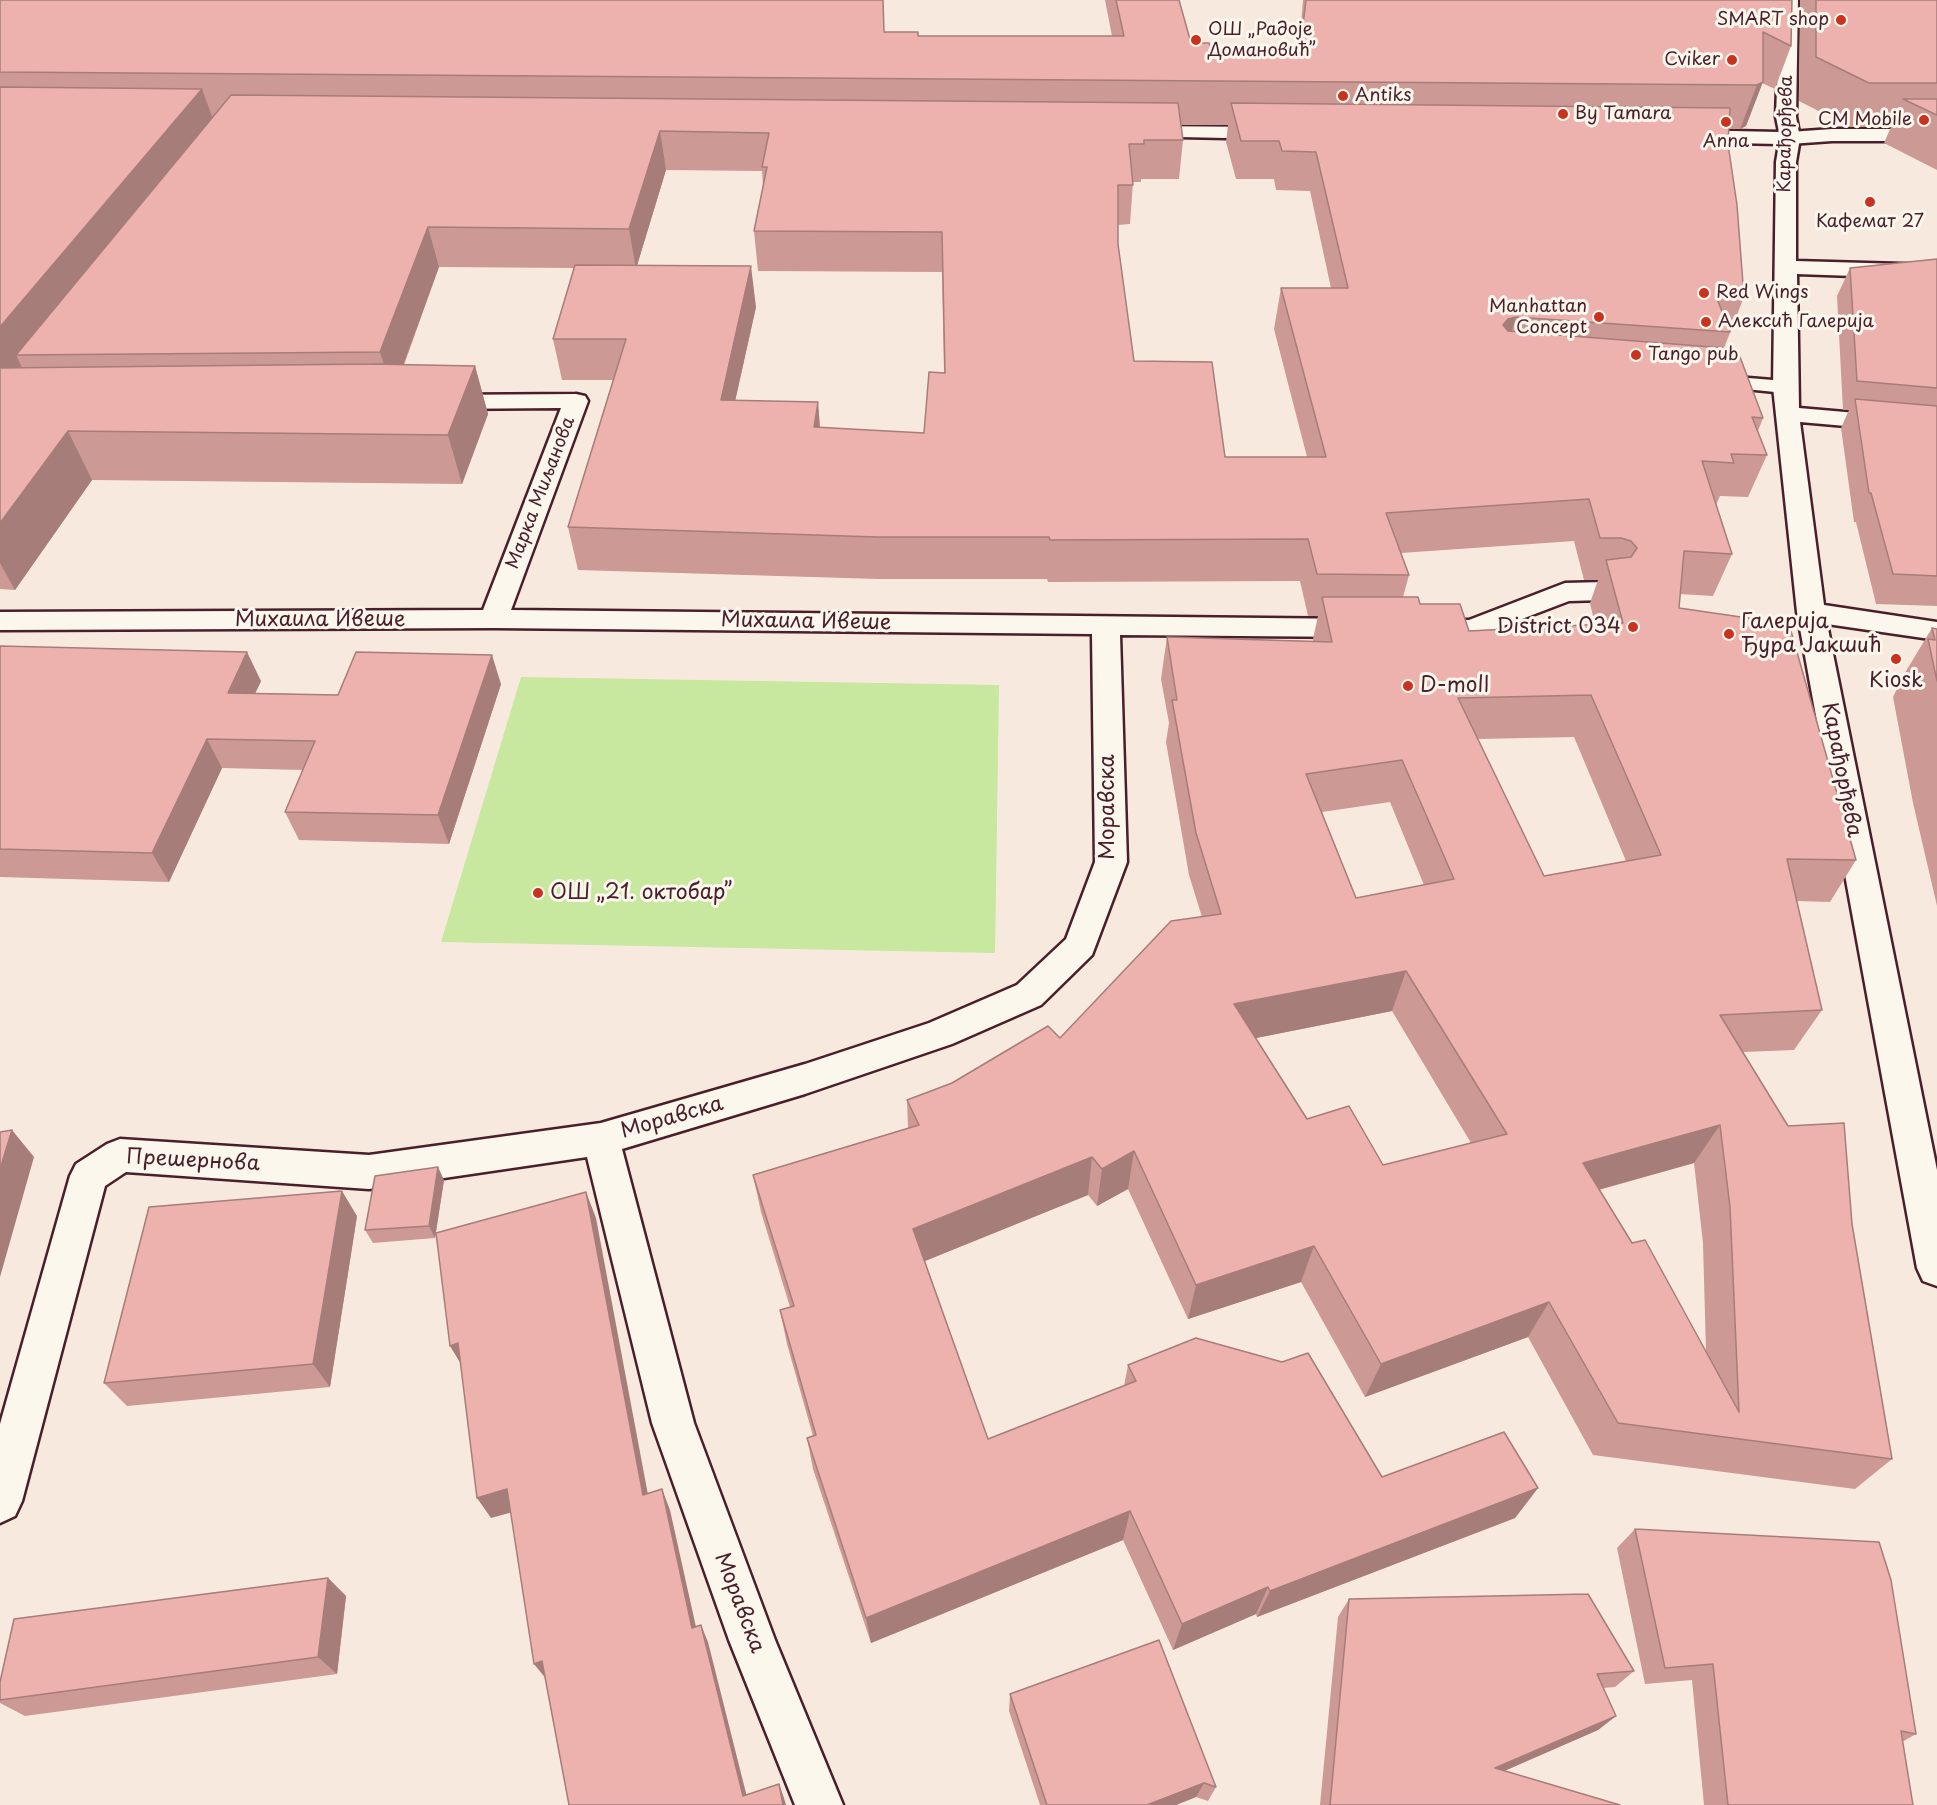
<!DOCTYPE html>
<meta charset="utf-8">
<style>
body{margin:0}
canvas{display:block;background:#f8e9df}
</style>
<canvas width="1937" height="1805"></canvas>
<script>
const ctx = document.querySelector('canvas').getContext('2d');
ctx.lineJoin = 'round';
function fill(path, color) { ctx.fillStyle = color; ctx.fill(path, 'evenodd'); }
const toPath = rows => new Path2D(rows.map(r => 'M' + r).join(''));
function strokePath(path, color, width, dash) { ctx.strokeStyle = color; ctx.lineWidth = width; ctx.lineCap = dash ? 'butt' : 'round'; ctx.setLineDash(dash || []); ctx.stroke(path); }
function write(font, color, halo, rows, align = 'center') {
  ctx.font = font + ' "Playpen Sans",sans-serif'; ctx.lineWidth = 6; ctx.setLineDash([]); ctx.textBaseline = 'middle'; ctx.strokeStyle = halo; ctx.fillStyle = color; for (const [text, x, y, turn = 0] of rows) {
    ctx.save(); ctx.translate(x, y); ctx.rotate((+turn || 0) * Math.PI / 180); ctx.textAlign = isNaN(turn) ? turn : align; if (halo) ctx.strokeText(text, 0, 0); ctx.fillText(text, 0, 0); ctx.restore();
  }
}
fill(toPath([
 [521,677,999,685,995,953,441,942]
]), '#c8e79f');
const lane = toPath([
 [1712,375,1785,381,1792,383,1795,387,1792,391,1785,393,1705,385,1702,381,1705,377,1712,375]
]);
const street = toPath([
 [1780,0,1798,0,1796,117,1800,138,1796,162,1796,261,1937,265,1937,279,1797,274,1799,408,1937,420,1937,434,1800,422,1824,605,1937,622,1937,640,1827,624,1937,1170,1937,1286,1923,1281,1917,1268,1797,612,1773,387,1776,162,1779,144,1685,142,1678,140,1675,136,1678,132,1685,130,1779,132,1776,117,1780,0],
 [1139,126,1273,127,1280,129,1283,133,1280,137,1273,139,1132,136,1129,132,1132,128,1139,126],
 [576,394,585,396,588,401,511,610,1360,619,1370,621,1374,628,1370,635,1360,637,1120,635,1127,862,1092,955,1041,1005,952,1044,805,1094,622,1149,694,1423,775,1640,843,1805,795,1805,729,1640,652,1423,587,1157,369,1189,126,1172,105,1186,22,1501,15,1516,0,1523,0,1424,70,1176,76,1164,107,1144,120,1139,369,1155,601,1123,805,1064,929,1023,1017,985,1066,939,1095,862,1092,634,494,628,0,630,0,612,483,610,561,408,439,409,430,407,427,402,430,397,439,395,576,394],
 [1604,582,1614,585,1618,591,1614,597,1604,600,1569,601,1472,638,1424,638,1414,636,1410,629,1414,622,1424,620,1469,620,1565,583,1604,582]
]);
const secondary = toPath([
 [1832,129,1937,129,1937,141,1832,141,1790,144,1783,142,1780,138,1783,134,1790,132,1832,129]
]);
strokePath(lane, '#4a1f2b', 5);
strokePath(street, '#4a1f2b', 5);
strokePath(secondary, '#4a1f2b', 5);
fill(lane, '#fbf7ec');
fill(street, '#fbf7ec');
fill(secondary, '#fbf7ec');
fill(toPath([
 [0,0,884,32,918,36,1112,36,1105,0,1179,0,1191,43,1211,48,1299,49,1303,0,1792,0,1791,46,1775,89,1762,83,1746,126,1740,129,1729,129,1728,144,1744,297,1724,348,1763,418,1758,431,1767,455,1748,497,1720,496,1716,505,1732,554,1713,596,1680,594,1679,608,1856,860,1830,902,1796,901,1822,1010,1794,1050,1743,1052,1788,1126,1852,1224,1892,1459,1855,1489,1593,1455,1528,1337,1365,1397,1301,1282,1188,1319,1128,1189,1097,1206,1088,1195,925,1261,988,1439,1124,1386,1128,1365,1382,1477,1538,1488,1515,1518,1257,1617,1256,1614,1173,1650,1123,1540,871,1643,813,1469,807,1438,813,1436,787,1344,780,1310,790,1307,761,1212,753,1175,908,1128,907,1100,952,1083,1060,1038,1202,917,1189,875,1166,742,1169,723,1161,679,1167,637,1313,641,1313,639,1318,616,1308,616,1300,581,1048,582,1047,579,879,579,578,570,568,527,614,380,562,380,553,339,574,268,439,267,404,365,475,366,488,414,462,484,92,480,15,590,0,589],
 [1181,125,1228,125,1226,142,1236,179,1274,179,1276,190,1310,191,1331,288,1281,288,1274,329,1307,457,1225,457,1134,361,1118,244,1118,225,1130,224,1133,182,1141,182,1141,179,1179,179,1183,140],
 [666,170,762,171,763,186,754,231,758,271,942,272,944,373,924,433,820,428,818,402,735,401,756,307,637,265],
 [1574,541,1584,580,1598,580,1590,603,1595,625,1469,631,1420,604,1403,597,1409,575,1401,553],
 [1574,737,1626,861,1544,876,1478,739],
 [1390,802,1424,885,1356,898,1322,812],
 [1392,1011,1471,1143,1383,1165,1307,1119,1256,1038],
 [1694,1163,1703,1243,1706,1352,1632,1243,1599,1190],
 [1800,0,1937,0,1937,170,1884,143,1891,127,1850,127,1799,101],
 [1937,259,1937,606,1876,604,1856,522,1854,522,1841,428,1849,410,1843,410,1837,296,1850,268],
 [1932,628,1937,629,1937,906,1913,803,1893,697,1897,689,1897,686],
 [0,646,261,681,255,693,338,695,501,684,449,844,299,840,285,812,303,770,222,768,169,882,0,877],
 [444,1180,435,1238,373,1243,365,1230],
 [357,1216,330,1387,127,1406,104,1383],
 [1635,1529,1916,1734,1902,1742,1913,1805,1704,1805,1692,1680,1645,1684,1617,1548],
 [328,1578,346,1596,337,1674,25,1716,0,1703,0,1682],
 [1349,1599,1634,1671,1615,1687,1603,1688,1616,1716,1598,1730,1504,1771,1620,1805,1320,1805,1338,1617],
 [1010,1694,1216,1787,1208,1801,1196,1797,1176,1805,1040,1805,1009,1711]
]), '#cc9995');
fill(toPath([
 [1763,82,1746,126,1740,129,1757,85],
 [202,89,218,133,16,355,25,374,0,386,0,327],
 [660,131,666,170,636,269,629,229],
 [428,227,439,267,393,393,380,352],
 [751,266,756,307,726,442,721,400],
 [1516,317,1504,358,1503,325,1508,319],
 [475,366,488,414,462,484,448,435],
 [818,402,821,443,814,427],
 [68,431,92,480,15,590,0,563,0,523],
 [247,652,261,681,242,722,228,693],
 [492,655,501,684,449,844,438,815],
 [207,739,222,768,169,882,152,853],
 [1406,971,1392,1011,1226,1044,1234,1004],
 [1720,1125,1694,1163,1561,1200,1583,1163],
 [12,1130,34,1157,0,1277,0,1169],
 [1134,1151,1128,1189,1097,1206,1102,1169],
 [1092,1157,1088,1195,915,1265,913,1229],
 [438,1167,444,1180,435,1238,429,1226],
 [342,1191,357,1216,330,1387,313,1364],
 [586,1192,596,1218,652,1516,643,1495],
 [1314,1246,1301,1282,1188,1319,1196,1285],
 [1549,1302,1528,1337,1365,1397,1381,1364],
 [458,1343,464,1369,450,1346],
 [1538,1488,1515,1518,1257,1617,1270,1591],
 [507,1489,520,1510,491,1518,477,1498],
 [662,1489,670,1510,700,1645,692,1628],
 [1130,1511,1123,1540,871,1643,866,1618],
 [328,1578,346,1596,337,1674,318,1657],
 [1268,1587,1256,1614,1173,1650,1182,1624],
 [701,1625,708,1642,749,1805,743,1796],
 [542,1661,547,1680,534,1664],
 [1616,1716,1598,1730,1479,1782,1495,1768],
 [1204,1783,1196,1797,1176,1805,1147,1805],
 [779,1784,784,1798,786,1805,783,1805]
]), '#a67d79');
const building = toPath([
 [0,0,883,0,884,32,918,32,918,36,1124,36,1116,0,1179,0,1191,43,1209,43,1211,48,1300,49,1306,0,1792,0,1791,46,1763,32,1763,82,1757,85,0,72,0,0],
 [1816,0,1937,0,1937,83,1869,83,1816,57,1816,0],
 [0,87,202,89,0,327,0,87],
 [231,95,1178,103,1183,140,1144,140,1144,144,1129,144,1133,185,1118,185,1118,244,1134,361,1212,362,1225,457,1326,457,1281,288,1348,288,1316,152,1282,151,1279,141,1241,141,1231,103,1730,108,1728,144,1737,205,1744,297,1716,296,1730,332,1516,317,1508,319,1503,325,1508,331,1737,349,1763,418,1752,417,1767,455,1731,454,1734,463,1702,461,1732,554,1684,551,1679,608,1789,624,1856,860,1787,859,1822,1010,1720,1015,1788,1126,1844,1123,1852,1224,1892,1459,1618,1423,1549,1302,1381,1364,1314,1246,1196,1285,1134,1151,1102,1169,1092,1157,913,1229,988,1439,1136,1381,1128,1365,1196,1338,1282,1362,1308,1353,1382,1477,1504,1432,1538,1488,1270,1591,1268,1587,1182,1624,1130,1511,866,1618,807,1438,816,1435,780,1310,794,1306,753,1175,919,1125,907,1100,952,1083,1048,1026,1060,1038,1171,921,1221,914,1196,833,1172,700,1177,700,1167,637,1332,642,1322,597,1418,597,1420,604,1460,604,1469,631,1623,623,1606,560,1631,557,1637,548,1631,541,1621,538,1600,538,1589,499,1386,513,1409,575,1317,574,1308,539,1050,540,1049,537,877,537,568,527,626,339,553,339,575,265,751,266,721,400,818,402,814,427,924,433,929,372,945,373,942,232,754,231,767,167,762,167,769,133,660,131,629,229,428,227,380,352,16,355,231,95],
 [1591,695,1661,855,1544,876,1458,698,1591,695],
 [1402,760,1454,879,1356,898,1306,774,1402,760],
 [1406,971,1507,1134,1383,1165,1349,1106,1307,1119,1234,1004,1406,971],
 [1720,1125,1730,1207,1739,1412,1645,1240,1632,1243,1583,1163,1720,1125],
 [1903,99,1937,99,1937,115,1903,99],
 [1937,259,1937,388,1857,381,1850,268,1937,259],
 [371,364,475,366,448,435,68,431,0,523,0,368,371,364],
 [1855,399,1937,406,1937,576,1893,574,1871,493,1869,493,1855,399],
 [1932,628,1937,629,1937,681,1928,639,1935,640,1932,628],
 [0,646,247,652,228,693,338,695,356,652,492,655,438,815,285,812,315,741,207,739,152,853,0,849,0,646],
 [12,1130,0,1169,0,1132,12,1130],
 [438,1167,429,1226,365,1230,375,1176,438,1167],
 [342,1191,313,1364,104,1383,149,1207,342,1191],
 [586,1192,643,1495,662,1489,692,1628,701,1625,743,1796,779,1784,783,1805,569,1805,542,1661,534,1664,507,1489,477,1498,458,1343,450,1346,436,1233,586,1192],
 [1635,1529,1879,1542,1891,1580,1916,1734,1901,1731,1913,1805,1728,1805,1713,1664,1665,1668,1635,1529],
 [328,1578,318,1657,0,1700,0,1682,14,1619,328,1578],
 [1588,1594,1634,1671,1597,1674,1616,1716,1495,1768,1620,1805,1330,1805,1349,1599,1588,1594],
 [1159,1640,1216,1787,1204,1783,1147,1805,1047,1805,1010,1694,1159,1640]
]);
fill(building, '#edb2ad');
strokePath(building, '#a67d79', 1.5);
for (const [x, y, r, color] of [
 [1841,20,6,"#c8321e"],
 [1196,40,6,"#c8321e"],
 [1732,60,6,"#c8321e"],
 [1343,96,6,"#c8321e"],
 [1563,114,6,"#c8321e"],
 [1924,120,6,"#c8321e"],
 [1726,122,6,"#c8321e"],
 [1870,202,6,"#c8321e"],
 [1704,293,6,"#c8321e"],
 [1599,317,6,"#c8321e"],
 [1706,322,6,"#c8321e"],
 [1636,355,6,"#c8321e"],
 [1633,627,6,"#c8321e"],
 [1729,634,6,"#c8321e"],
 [1896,659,6,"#c8321e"],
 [1408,686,6,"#c8321e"],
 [538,893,6,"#c8321e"]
]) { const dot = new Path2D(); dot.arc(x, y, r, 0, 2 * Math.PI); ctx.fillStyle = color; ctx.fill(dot); strokePath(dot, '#fbf7ec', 2); }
write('18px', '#4a1f2b', '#fbf7ec', [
 ["SMART shop",1829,20,"right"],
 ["ОШ „Радоје",1208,30],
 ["Домановић”",1208,51],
 ["Cviker",1720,60,"right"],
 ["Antiks",1355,96],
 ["By Tamara",1575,114],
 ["CM Mobile",1912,120,"right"],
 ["Anna",1726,142,"center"],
 ["Кафемат 27",1870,222,"center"],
 ["Red Wings",1716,293],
 ["Manhattan",1587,307,"right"],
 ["Concept",1587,328,"right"],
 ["Алексић Галерија",1718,322],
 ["Tango pub",1648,355]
], 'left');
write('18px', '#4a1f2b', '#fbf7ec', [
 ["Карађорђева",1786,134,-89],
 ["Марка Миљанова",541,493,-69]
]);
write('21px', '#4a1f2b', '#fbf7ec', [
 ["Михаила Ивеше",320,620],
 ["Михаила Ивеше",806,622,1],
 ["Карађорђева",1841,770,79],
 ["Моравска",1108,807,-90],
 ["Моравска",672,1118,-16],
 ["Прешернова",193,1161,3],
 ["Моравска",739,1603,69]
]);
write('21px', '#4a1f2b', '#fbf7ec', [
 ["Галерија",1741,622],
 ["Ђура Јакшић",1741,646],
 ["District 034",1621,627,"right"],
 ["Kiosk",1896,681,"center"],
 ["D-moll",1420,686],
 ["ОШ „21. октобар”",550,893]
], 'left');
</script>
